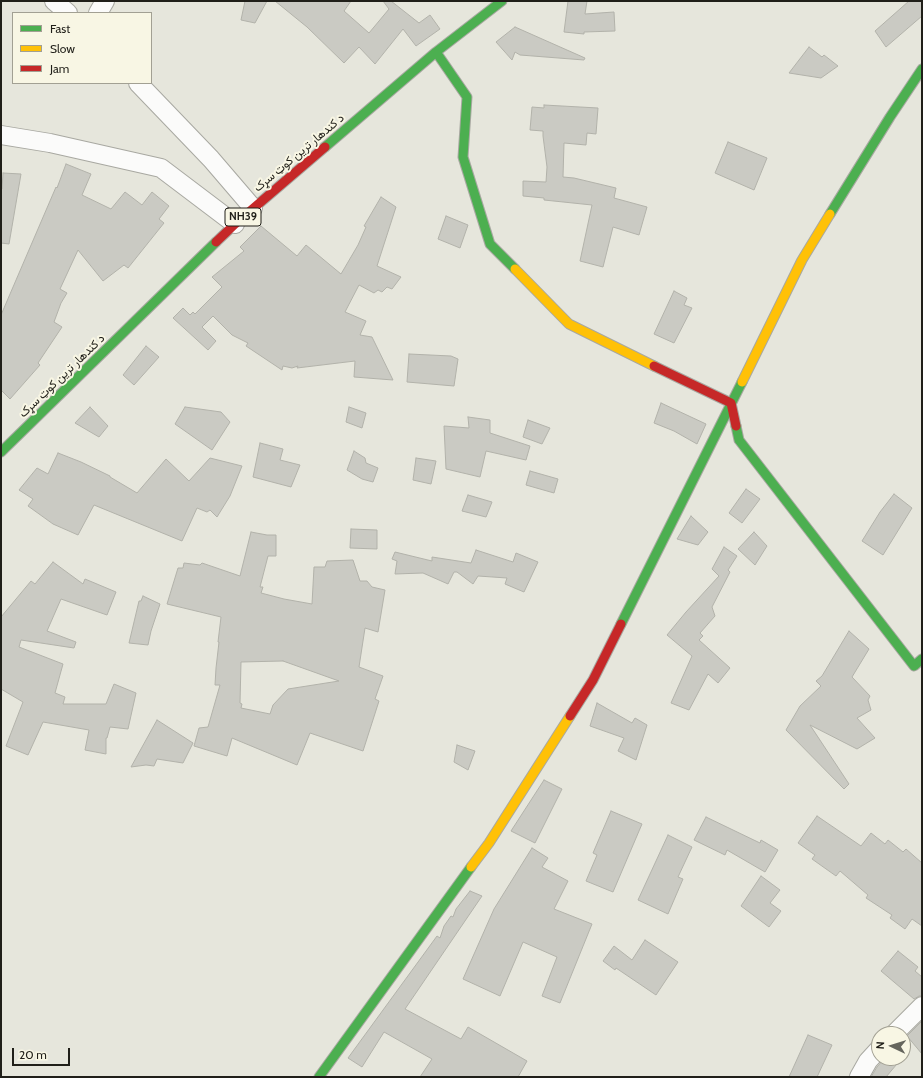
<!DOCTYPE html>
<meta charset="utf-8">
<style>
body{margin:0}
#map{position:relative;width:923px;height:1078px;overflow:hidden;background:#e6e6dc;font-family:Cabin,sans-serif}
canvas{display:block}
.frame{position:absolute;inset:0;border:2px solid #201f19;pointer-events:none}
.legend{position:absolute;left:12px;top:12px;width:140px;height:72px;box-sizing:border-box;background:#f8f6e4;border:1px solid #a2a093;margin:0;padding:5px 7px;list-style:none;font-size:12px;color:#201f19}
.legend li{display:flex;align-items:center;gap:8px;height:20px}
.legend b{width:20px;border:1px solid #a2a093}
.north{position:absolute;left:871px;top:1026px;width:40px;height:40px;box-sizing:border-box;background:#f8f6e4;border:1px solid #a2a093;border-radius:50%;rotate:274deg;font-size:11px;font-weight:700;line-height:16px;text-align:center;color:#201f19}
.north::after{content:'';display:block;margin:auto;width:14px;height:18px;background:#65655d;clip-path:polygon(50% 0,100% 100%,50% 72%,0 100%)}
.scale{position:absolute;left:12px;top:1048px;width:58px;height:18px;box-sizing:border-box;border:2px solid #201f19;border-top:0;padding-left:5px;font-size:12px;line-height:14px;white-space:nowrap;color:#201f19;-webkit-text-stroke:3px #f8f6e4;paint-order:stroke}
</style>
<div id="map">
<canvas width="923" height="1078"></canvas>
<div class="frame"></div>
<ul class="legend">
<li><b style="height:5px;background:#4caf50"></b>Fast</li>
<li><b style="height:5px;background:#ffc107"></b>Slow</li>
<li><b style="height:5px;background:#c62828"></b>Jam</li>
</ul>
<div class="north">N</div>
<div class="scale">20 m</div>
</div>
<script>
const ctx = document.querySelector('canvas').getContext('2d');
ctx.lineJoin = 'round';
function fill(path, color) { ctx.fillStyle = color; ctx.fill(path, 'evenodd'); }
const toPath = rows => new Path2D(rows.map(r => 'M' + r).join(''));
function strokePath(path, color, width, dash) { ctx.strokeStyle = color; ctx.lineWidth = width; ctx.lineCap = dash ? 'butt' : 'round'; ctx.setLineDash(dash || []); ctx.stroke(path); }
function write(font, color, halo, rows, align = 'center') {
  ctx.font = font + ' Cabin,Vazirmatn,sans-serif'; ctx.lineWidth = 4; ctx.setLineDash([]); ctx.textBaseline = 'middle'; ctx.strokeStyle = halo; ctx.fillStyle = color; for (const [text, x, y, turn = 0] of rows) {
    ctx.save(); ctx.translate(x, y); ctx.rotate((+turn || 0) * Math.PI / 180); ctx.textAlign = isNaN(turn) ? turn : align; if (halo) ctx.strokeText(text, 0, 0); ctx.fillText(text, 0, 0); ctx.restore();
  }
}
const building = toPath([
 [245,1,267,1,255,23,241,20,245,1],
 [275,1,351,1,344,11,369,33,389,9,383,1,391,1,419,23,430,15,440,29,416,46,403,29,375,64,359,47,344,63,307,27,275,1],
 [568,1,587,1,585,14,614,12,615,31,584,32,584,34,564,32,568,1],
 [909,1,922,1,922,16,886,47,875,31,909,1],
 [515,27,585,58,584,60,520,55,515,52,512,60,496,42,515,27],
 [809,47,822,57,824,55,838,66,821,78,789,73,809,47],
 [544,105,598,108,596,134,587,133,586,145,564,143,563,177,574,178,616,188,614,198,647,207,639,235,613,227,603,267,580,261,592,205,544,200,544,198,523,196,523,181,546,182,547,167,543,136,543,131,530,130,532,107,544,108,544,105],
 [728,142,767,158,754,190,715,173,728,142],
 [66,164,91,174,82,195,111,209,125,192,142,205,152,192,169,206,159,219,164,223,128,268,124,265,103,281,78,250,60,289,67,293,61,303,54,322,62,327,38,363,40,365,10,399,1,390,1,315,56,187,57,188,66,164],
 [3,173,21,174,9,244,1,243,1,189,2,189,3,173],
 [381,197,396,207,377,266,401,277,392,289,387,287,382,292,378,290,374,293,359,285,345,312,366,321,360,335,372,337,393,380,354,377,355,361,297,368,298,366,292,368,283,366,282,370,246,346,248,343,232,335,213,316,202,327,216,341,208,350,173,318,183,308,190,315,193,312,195,314,222,287,212,277,244,251,240,247,261,226,297,256,306,245,341,274,358,245,366,227,364,226,381,197],
 [446,216,468,225,460,248,438,239,446,216],
 [674,291,687,298,684,305,692,308,674,343,654,334,674,291],
 [146,346,159,357,134,385,123,375,146,346],
 [409,354,451,356,458,359,454,386,407,382,409,354],
 [661,403,706,424,697,444,674,431,654,423,661,403],
 [90,407,108,426,99,437,75,423,90,407],
 [185,407,221,412,230,422,212,450,175,424,185,407],
 [349,407,366,413,362,428,346,422,349,407],
 [468,417,490,420,490,433,530,446,526,460,486,451,480,477,446,469,444,426,469,428,468,417],
 [528,420,550,428,542,444,523,437,528,420],
 [260,443,283,449,280,460,300,465,291,487,253,477,260,443],
 [354,451,365,458,366,463,378,468,373,482,362,479,347,470,354,451],
 [58,453,81,462,110,476,110,477,137,493,166,459,189,481,210,458,242,466,230,496,217,517,210,510,207,512,197,508,182,541,94,505,78,535,53,524,28,506,33,499,19,490,37,468,48,474,58,453],
 [416,458,436,461,431,484,413,480,416,458],
 [530,471,558,479,554,493,526,485,530,471],
 [746,489,760,499,742,523,729,513,746,489],
 [894,494,912,508,883,555,862,541,880,512,894,494],
 [468,495,492,502,486,517,462,511,468,495],
 [691,516,708,532,698,545,677,539,691,516],
 [351,529,377,530,377,549,350,548,351,529],
 [251,532,267,535,276,535,276,556,268,556,260,587,263,587,261,593,284,599,312,604,314,567,325,567,327,561,353,560,360,581,367,581,372,587,385,590,378,632,365,628,359,667,383,676,375,699,379,701,363,751,310,733,297,765,232,738,227,756,194,746,199,728,208,727,220,685,215,685,216,668,219,642,218,642,221,617,167,604,178,568,183,568,184,563,200,565,202,563,240,576,251,532],
 [283,661,339,681,288,689,273,705,270,714,241,708,242,704,240,703,241,662,283,661],
 [754,532,767,546,755,565,738,549,754,532],
 [724,547,737,556,728,570,730,572,712,607,715,616,700,633,703,636,699,640,730,668,718,683,708,674,689,710,671,703,692,656,667,635,686,612,719,576,712,569,724,547],
 [476,550,513,562,516,553,538,562,524,592,505,584,507,578,478,576,473,584,457,572,454,572,448,584,423,573,395,574,397,561,392,559,395,552,432,561,432,557,471,563,476,550],
 [53,562,83,584,85,579,116,592,107,615,61,599,47,631,76,642,74,648,21,640,19,647,63,664,55,693,65,697,63,704,106,704,114,684,136,693,128,729,110,727,107,738,106,738,106,754,85,750,89,730,43,722,28,755,6,746,23,702,1,689,1,617,31,581,35,584,53,562],
 [143,596,160,604,151,631,148,645,129,643,139,601,141,601,143,596],
 [849,631,869,649,852,677,870,696,868,700,871,710,857,718,875,738,857,749,810,725,849,784,844,789,786,730,800,706,821,686,816,681,822,676,849,631],
 [597,703,632,723,635,718,647,725,636,760,618,751,624,738,590,726,597,703],
 [157,720,193,743,183,763,157,759,154,766,146,765,131,767,157,720],
 [457,745,475,751,468,770,454,762,457,745],
 [544,780,562,789,535,843,511,831,544,780],
 [611,811,642,824,613,892,586,881,597,855,593,853,611,811],
 [817,816,861,846,871,833,885,844,888,840,903,852,906,849,922,863,922,926,912,919,905,929,890,918,892,915,866,898,868,895,840,871,836,876,812,859,815,855,798,843,817,816],
 [706,817,760,843,761,840,778,850,765,872,727,850,725,855,694,840,706,817],
 [668,835,692,847,678,877,683,879,668,914,638,900,668,835],
 [532,848,548,858,542,867,568,881,554,909,592,924,560,1003,542,996,557,957,523,942,500,996,463,979,494,909,532,848],
 [761,876,780,890,770,903,781,911,769,927,741,906,761,876],
 [470,891,482,896,405,1009,461,1039,468,1027,527,1061,518,1077,420,1077,432,1059,384,1032,362,1067,348,1058,437,936,440,938,444,926,451,916,453,917,456,909,470,891],
 [645,940,678,962,656,995,616,968,615,970,603,961,614,946,632,960,645,940],
 [898,951,918,967,915,971,922,977,922,996,919,996,914,999,881,971,898,951],
 [922,1021,922,1054,907,1036,922,1021],
 [808,1035,832,1045,817,1077,789,1077,808,1035],
 [885,1058,902,1058,886,1077,871,1077,877,1067,885,1058]
]);
fill(building, '#cacac3');
strokePath(building, '#b2b2aa', 1);
const street = toPath([
 [54,1,68,13],
 [98,13,105,1],
 [138,83,211,159,253,208],
 [1,135,50,143,161,168,235,224],
 [894,1034,922,1006],
 [859,1077,868,1061,879,1049]
]);
const fast = toPath([
 [436,52,467,97,463,157,490,244,515,269],
 [325,147,436,52,502,1],
 [830,214,890,117,922,69],
 [736,426,739,440,914,666,922,659],
 [1,452,216,242],
 [621,624,742,382],
 [319,1077,471,867]
]);
const slow = toPath([
 [515,269,569,324,654,366],
 [742,382,802,260,830,214],
 [471,867,489,843,570,716]
]);
const jam = toPath([
 [216,242,235,224,325,147],
 [654,366,731,403,736,426],
 [570,716,593,680,621,624]
]);
strokePath(street, '#a8a8a1', 20);
strokePath(fast, '#a8a8a1', 11);
strokePath(slow, '#a8a8a1', 11);
strokePath(jam, '#a8a8a1', 11);
strokePath(street, '#fbfbfa', 18);
strokePath(fast, '#4caf50', 9);
strokePath(slow, '#ffc107', 9);
strokePath(jam, '#c62828', 9);
for (const [x, y, w] of [
 [243,217,36]
]) { const box = new Path2D(); box.roundRect(x - w / 2, y - 9, w, 18, 3); ctx.fillStyle = '#f8f6e4'; ctx.fill(box); strokePath(box, '#201f19', 1); }
write('bold 11px', '#201f19', null, [
 ["NH39",243,217]
]);
write('12px', '#201f19', '#f8f6e4', [
 ["د کندهار ترين کوټ سړک",299,153,-40],
 ["د کندهار ترين کوټ سړک",62,376,-44]
]);
</script>
